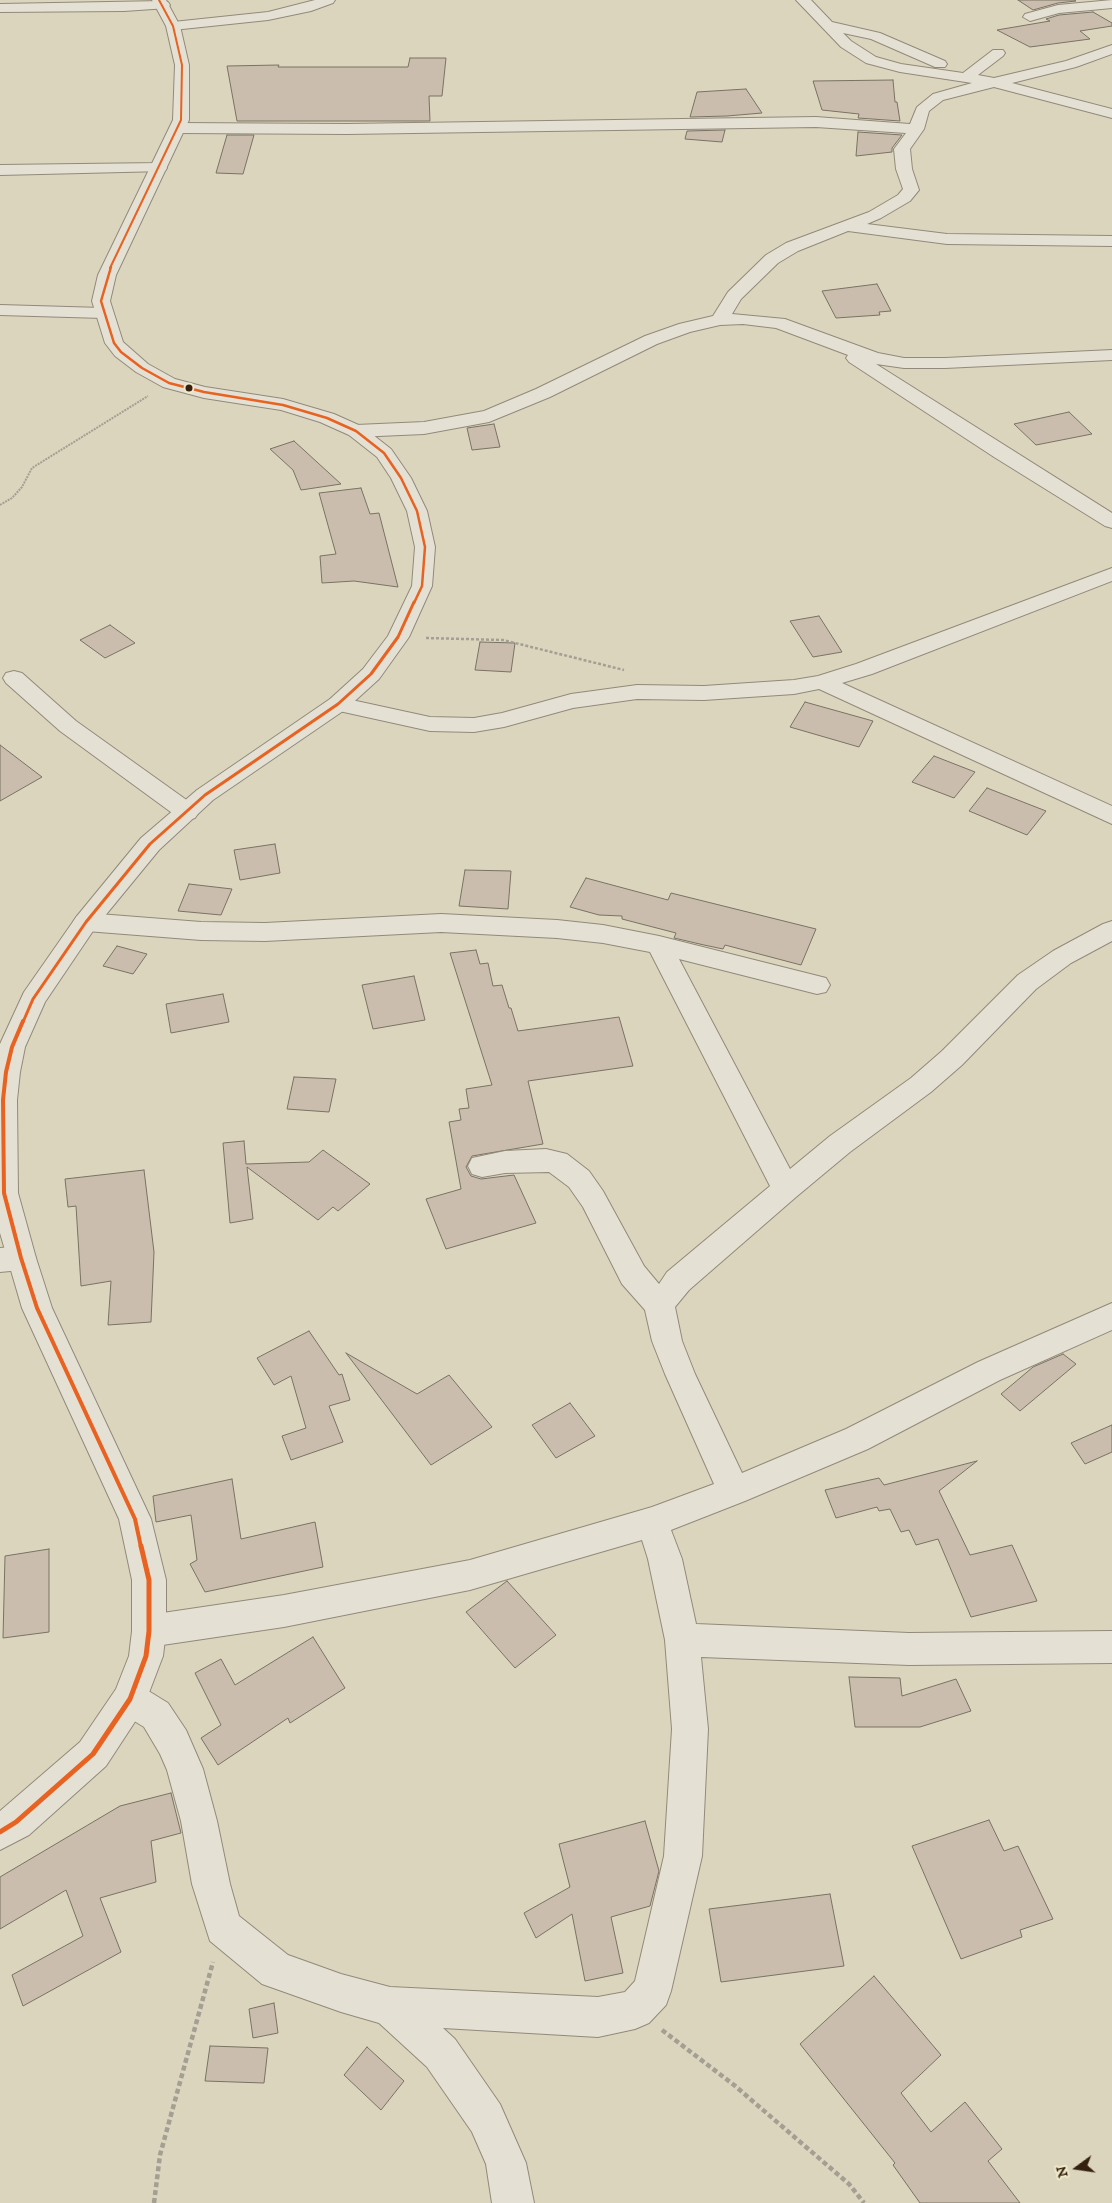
<!DOCTYPE html>
<style>
body{margin:0}
#map{position:relative;width:1112px;height:2203px;overflow:hidden;background:#dcd5bd;font-family:"IM FELL DW Pica",serif}
canvas{display:block}
.north{position:absolute;left:1052px;top:2143px;width:50px;height:50px;-webkit-text-stroke:4px #f1e9cc;paint-order:stroke;rotate:256deg;font-size:14px;font-weight:700;line-height:20px;text-align:center;color:#34200e}
.north::after{content:'';display:block;margin:auto;width:18px;height:22px;background:#34200e;clip-path:polygon(50% 0,100% 100%,50% 72%,0 100%)}
</style>
<div id="map">
<canvas width="1112" height="2203"></canvas>
<div class="north">N</div>
</div>
<script>
const ctx = document.querySelector('canvas').getContext('2d');
ctx.lineJoin = 'round';
function fill(path, color) { ctx.fillStyle = color; ctx.fill(path, 'evenodd'); }
const toPath = rows => new Path2D(rows.map(r => 'M' + r).join(''));
function strokePath(path, color, width, dash) { ctx.strokeStyle = color; ctx.lineWidth = width; ctx.lineCap = dash ? 'butt' : 'round'; ctx.setLineDash(dash || []); ctx.stroke(path); }
const building = toPath([
 [1018,0,1074,0,1076,1,1058,3,1033,10,1018,0],
 [1093,12,1112,23,1112,26,1080,31,1090,39,1030,47,997,30,1050,21,1046,19,1059,15,1093,12],
 [410,58,446,58,442,96,429,96,430,121,237,121,227,66,279,65,278,67,408,67,410,58],
 [893,80,895,102,897,102,900,121,858,118,859,114,822,110,813,81,893,80],
 [746,89,762,113,727,116,690,117,697,92,746,89],
 [725,130,722,142,685,139,687,131,725,130],
 [858,132,902,135,892,148,892,152,856,156,858,132],
 [227,135,254,135,243,174,216,173,227,135],
 [877,284,891,311,879,312,880,315,836,318,822,291,877,284],
 [1069,412,1092,434,1036,445,1014,424,1069,412],
 [494,424,500,447,472,450,467,428,494,424],
 [294,441,341,484,301,490,293,470,270,449,294,441],
 [361,488,370,514,379,513,398,587,354,581,322,583,320,556,336,554,319,493,361,488],
 [819,616,842,652,813,657,790,621,819,616],
 [110,625,135,643,105,658,80,640,110,625],
 [480,642,515,643,511,672,475,670,480,642],
 [805,702,873,721,859,747,790,727,805,702],
 [0,745,42,777,0,801,0,745],
 [934,756,975,772,954,798,912,782,934,756],
 [987,788,1046,811,1027,835,969,811,987,788],
 [275,844,280,873,240,880,234,850,275,844],
 [465,870,511,871,508,909,459,906,465,870],
 [586,878,668,900,671,893,816,929,801,965,725,945,723,949,704,945,674,938,676,933,622,919,622,916,599,915,570,907,586,878],
 [189,884,232,889,221,915,178,911,189,884],
 [117,946,147,954,133,974,103,966,117,946],
 [476,950,480,964,488,963,493,986,502,985,509,1008,511,1008,518,1031,619,1017,633,1066,528,1081,543,1144,472,1156,466,1167,471,1176,481,1179,514,1175,536,1223,446,1249,426,1199,461,1189,449,1122,461,1120,459,1109,469,1108,466,1089,492,1085,450,953,476,950],
 [414,976,425,1020,373,1029,362,985,414,976],
 [223,994,229,1022,171,1033,166,1004,223,994],
 [294,1077,336,1079,329,1112,287,1109,294,1077],
 [244,1141,246,1164,309,1162,323,1150,370,1184,338,1211,333,1207,318,1220,247,1167,253,1219,230,1223,223,1143,244,1141],
 [144,1170,154,1252,151,1322,108,1325,111,1281,81,1286,76,1206,68,1207,65,1179,144,1170],
 [309,1331,339,1375,342,1374,350,1400,329,1406,343,1442,291,1460,282,1436,306,1428,291,1376,274,1385,257,1358,309,1331],
 [346,1353,417,1394,449,1375,492,1427,431,1465,346,1353],
 [1063,1354,1076,1364,1020,1411,1001,1394,1033,1367,1063,1354],
 [570,1403,595,1436,556,1458,532,1425,570,1403],
 [1112,1425,1112,1452,1085,1464,1071,1443,1112,1425],
 [977,1461,939,1491,970,1555,1012,1545,1037,1601,971,1617,938,1539,916,1545,909,1530,901,1532,890,1509,879,1511,877,1507,836,1518,825,1490,879,1478,884,1485,977,1461],
 [232,1479,241,1539,315,1522,323,1567,205,1592,190,1564,197,1560,191,1515,156,1522,153,1496,232,1479],
 [49,1549,49,1632,3,1638,5,1556,49,1549],
 [507,1581,556,1635,515,1668,466,1612,507,1581],
 [313,1637,345,1688,290,1723,288,1718,218,1765,201,1738,221,1725,195,1673,221,1659,235,1685,313,1637],
 [849,1677,900,1678,902,1696,956,1679,971,1711,920,1727,855,1727,849,1677],
 [171,1793,181,1833,151,1841,156,1882,100,1898,121,1952,23,2006,12,1975,83,1936,66,1890,0,1929,0,1877,120,1806,171,1793],
 [989,1820,1004,1851,1018,1846,1053,1919,1020,1930,1022,1937,961,1959,912,1846,989,1820],
 [645,1821,659,1871,650,1906,611,1917,623,1973,585,1981,572,1914,536,1938,524,1913,570,1887,559,1844,645,1821],
 [830,1894,844,1966,721,1982,709,1909,830,1894],
 [874,1976,941,2055,901,2093,931,2132,965,2102,1002,2149,988,2161,1020,2203,920,2203,893,2165,895,2163,800,2044,874,1976],
 [274,2003,278,2033,253,2038,249,2009,274,2003],
 [210,2046,268,2048,264,2083,205,2081,210,2046],
 [367,2047,404,2081,381,2110,344,2075,367,2047]
]);
fill(building, '#cabdad');
strokePath(building, '#797263', 1);
const minor = toPath([
 [315,0,335,0,333,3,311,11,268,20,173,30,166,26,173,22,268,12,315,0],
 [796,0,811,0,832,22,880,33,945,61,947,64,945,67,935,67,871,39,843,33,851,41,876,57,901,64,963,73,993,50,1003,50,1005,53,1003,56,978,75,994,78,1066,61,1112,45,1112,54,1076,67,1012,83,1112,109,1112,118,994,87,943,100,929,111,924,129,910,149,912,169,919,190,910,201,881,218,867,224,947,234,1112,236,1112,246,947,244,848,231,798,251,778,263,741,299,732,314,785,319,878,353,904,358,945,358,1112,350,1112,360,945,368,904,368,876,364,1112,513,1112,528,1105,526,994,457,849,362,846,358,848,355,776,328,743,324,720,325,690,332,657,344,550,397,489,422,424,434,356,437,349,435,347,431,349,427,356,425,424,422,484,411,536,389,645,336,679,324,713,316,728,292,766,255,786,243,869,212,898,195,903,189,896,169,894,149,906,133,816,127,347,134,178,133,173,131,170,128,173,125,178,123,347,124,816,117,910,124,917,107,933,94,972,83,900,72,866,63,841,47,796,0],
 [1112,0,1112,8,1059,13,1030,21,1023,17,1025,14,1058,5,1112,0],
 [163,1,168,2,170,5,168,8,124,11,0,12,0,4,163,1],
 [159,163,165,165,167,168,165,171,0,175,0,165,159,163],
 [0,305,103,308,109,309,112,313,109,317,103,318,0,315,0,305],
 [1112,568,1112,581,872,674,842,683,1112,806,1112,824,819,689,794,694,704,700,637,699,573,708,504,727,474,732,430,731,330,709,327,704,330,699,338,697,430,717,474,718,502,713,571,694,637,685,704,686,794,680,818,676,856,664,1112,568],
 [14,671,22,673,76,721,195,806,199,812,195,818,187,820,179,818,60,731,6,683,3,678,6,673,14,671],
 [86,913,201,922,265,923,441,914,557,920,603,925,659,936,826,978,830,985,826,992,817,994,679,959,790,1169,830,1136,911,1078,942,1051,1018,975,1053,951,1103,924,1112,921,1112,941,1071,963,1036,989,962,1065,931,1092,850,1152,796,1197,689,1290,675,1307,682,1341,695,1374,742,1473,846,1429,978,1362,1112,1303,1112,1330,1000,1380,868,1449,745,1501,671,1530,682,1559,696,1624,909,1633,1112,1631,1112,1663,909,1665,701,1657,708,1729,702,1856,671,1991,666,2005,649,2023,635,2029,598,2037,443,2028,455,2039,500,2104,526,2163,534,2203,492,2203,486,2164,472,2132,427,2067,379,2023,341,2012,262,1984,210,1941,192,1884,181,1821,167,1770,160,1754,144,1727,118,1711,112,1699,118,1687,130,1682,142,1687,168,1703,186,1730,203,1769,217,1821,230,1884,239,1916,288,1955,341,1974,390,1987,598,1997,625,1992,635,1981,664,1856,672,1729,665,1640,648,1559,642,1540,470,1590,284,1627,149,1647,137,1642,132,1631,137,1620,149,1615,284,1595,470,1560,652,1507,714,1484,665,1374,652,1341,645,1310,622,1284,583,1207,569,1187,549,1172,505,1173,482,1177,472,1174,468,1166,472,1158,505,1151,546,1149,567,1154,589,1171,603,1191,644,1266,659,1284,667,1272,770,1186,650,952,603,943,557,938,441,932,265,941,201,940,86,931,77,928,73,922,77,916,86,913],
 [21,1246,31,1250,36,1258,31,1266,21,1270,0,1272,0,1248,21,1246]
]);
const tertiary = toPath([
 [152,0,166,0,180,26,189,65,189,120,116,275,110,301,123,342,148,364,175,379,205,387,283,399,334,414,363,427,391,449,411,478,427,511,435,547,432,586,409,637,379,679,346,709,213,800,159,850,95,928,45,1002,25,1047,20,1072,17,1100,18,1193,36,1258,52,1308,151,1519,166,1580,166,1631,163,1656,142,1711,106,1766,29,1835,0,1850,0,1811,80,1742,116,1689,129,1656,132,1631,132,1580,119,1519,22,1308,0,1233,0,1044,24,992,77,916,141,838,197,790,330,699,363,669,388,636,412,586,415,547,407,511,391,478,377,457,349,435,320,422,281,410,204,398,163,387,136,372,115,356,105,343,92,301,98,275,173,120,175,65,166,26,152,0]
]);
strokePath(minor, '#918a7a', 2);
strokePath(tertiary, '#918a7a', 2);
strokePath(toPath([
 [0,505,12,498,22,487,32,468,148,396]
]), '#a39f93', 2, [2, 1]);
strokePath(toPath([
 [426,638,503,640,624,670]
]), '#a39f93', 2.5, [3, 2]);
strokePath(toPath([
 [662,2030,734,2085,849,2184,864,2203],
 [154,2203,160,2155,213,1962]
]), '#a39f93', 4.5, [5, 3]);
fill(minor, '#e4e0d4');
fill(tertiary, '#e4e0d4');
strokePath(toPath([
 [110,268,181,120,182,65,173,26,159,0]
]), '#e86221', 2);
strokePath(toPath([
 [111,267,101,301,114,343,121,352,142,368,169,383,204,392,283,405,327,418,356,431,384,453,401,478,417,511,425,547,422,586,414,603]
]), '#e86221', 2.5);
strokePath(toPath([
 [23,1022,33,999,86,922,150,844,205,795,338,704,371,674,398,637,414,602]
]), '#e86221', 3);
strokePath(toPath([
 [23,1021,12,1047,6,1072,3,1100,4,1193,21,1258,37,1308,135,1519,141,1547]
]), '#e86221', 4);
strokePath(toPath([
 [0,1832,16,1822,93,1754,130,1699,146,1656,149,1631,149,1580,141,1546]
]), '#e86221', 5);
for (const [x, y, r, color] of [
 [189,388,4.5,"#34200e"]
]) { const dot = new Path2D(); dot.arc(x, y, r, 0, 2 * Math.PI); ctx.fillStyle = color; ctx.fill(dot); strokePath(dot, '#f1e9cc', 2); }
</script>
